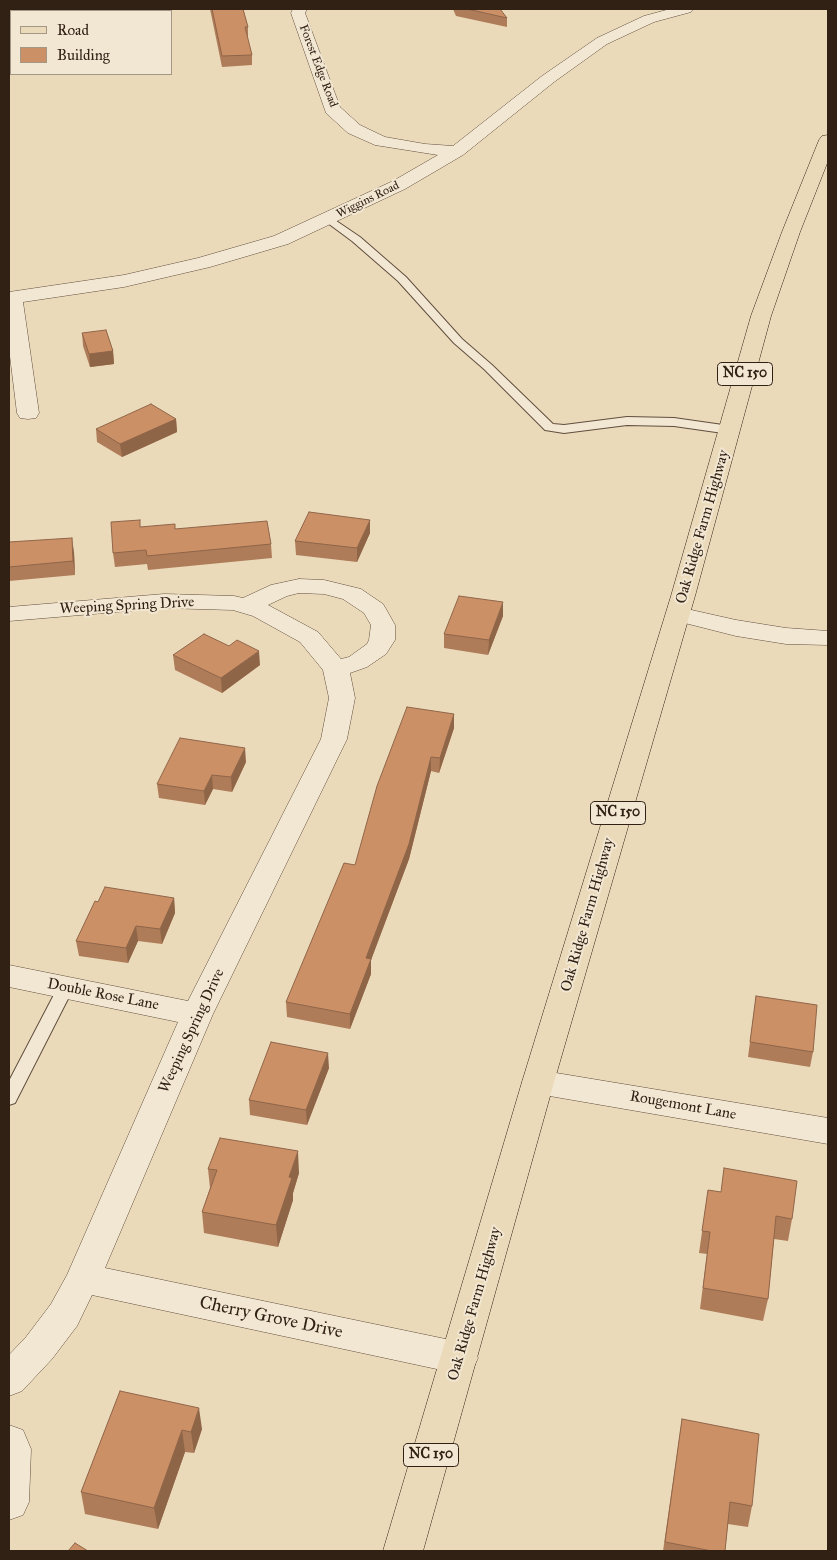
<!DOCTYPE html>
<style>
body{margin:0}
#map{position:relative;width:837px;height:1560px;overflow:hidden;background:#ebdaba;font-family:"IM FELL Great Primer",serif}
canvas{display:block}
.frame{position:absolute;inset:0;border:10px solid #312014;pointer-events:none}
.legend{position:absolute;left:10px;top:10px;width:162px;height:65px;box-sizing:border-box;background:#f2e7d2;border:1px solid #a59786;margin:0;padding:6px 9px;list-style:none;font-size:15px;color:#312014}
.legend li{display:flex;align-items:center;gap:10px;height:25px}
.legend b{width:25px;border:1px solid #a59786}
</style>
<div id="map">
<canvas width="837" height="1560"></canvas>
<div class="frame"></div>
<ul class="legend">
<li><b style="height:6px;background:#ebdaba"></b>Road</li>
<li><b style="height:14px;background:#cc9067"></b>Building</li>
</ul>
</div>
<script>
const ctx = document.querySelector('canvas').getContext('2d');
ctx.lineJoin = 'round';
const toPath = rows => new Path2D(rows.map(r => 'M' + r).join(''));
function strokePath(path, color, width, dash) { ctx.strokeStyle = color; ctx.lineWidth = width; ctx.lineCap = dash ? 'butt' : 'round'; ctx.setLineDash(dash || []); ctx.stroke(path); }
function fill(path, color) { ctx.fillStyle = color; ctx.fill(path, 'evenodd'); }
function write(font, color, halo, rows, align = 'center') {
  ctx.font = font + ' "IM FELL Great Primer",serif'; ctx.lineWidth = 4; ctx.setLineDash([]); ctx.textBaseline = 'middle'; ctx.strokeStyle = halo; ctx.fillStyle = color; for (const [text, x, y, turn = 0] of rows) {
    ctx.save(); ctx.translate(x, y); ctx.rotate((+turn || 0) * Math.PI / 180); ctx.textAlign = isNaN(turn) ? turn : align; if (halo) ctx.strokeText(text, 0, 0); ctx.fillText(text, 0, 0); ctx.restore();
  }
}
const service = toPath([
 [329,216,360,237,406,277,462,339,492,365,553,424,564,425,627,417,674,418,730,426,736,430,730,434,674,426,627,425,564,433,545,430,484,369,454,343,398,281,352,241,325,221,324,219,329,216],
 [66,981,72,983,74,987,15,1103,9,1105,9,1081,58,987,60,983,66,981]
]);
const minor = toPath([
 [293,9,307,9,305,13,340,107,360,125,385,137,425,144,453,146,542,76,597,38,644,16,670,9,693,9,691,12,654,22,607,44,554,82,463,155,405,189,288,244,210,267,124,287,23,302,39,413,36,418,28,419,20,418,17,413,9,348,9,292,124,275,198,258,274,236,393,181,438,155,375,145,348,133,326,113,291,13,293,9],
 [299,579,324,580,361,589,383,604,386,609,395,625,395,640,386,654,367,667,350,673,355,698,347,739,213,1014,105,1268,460,1342,473,1347,478,1358,473,1369,460,1374,92,1295,77,1326,52,1359,22,1391,9,1396,9,1355,26,1337,51,1304,67,1275,178,1022,9,987,9,965,188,1001,321,739,329,698,323,670,300,642,253,616,233,610,164,608,9,621,9,607,164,594,234,596,243,598,271,585,299,579],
 [299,593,324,594,343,599,364,613,371,625,369,640,367,644,349,657,341,659,318,632,268,605,287,596,299,593],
 [678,607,736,620,786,628,828,631,828,645,786,644,736,636,669,619,666,614,669,609,678,607],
 [538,1070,828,1118,828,1144,538,1094,527,1091,522,1082,527,1073,538,1070],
 [9,1425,23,1430,31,1449,29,1502,23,1515,9,1520,9,1425]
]);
const primary = toPath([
 [828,135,828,161,800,232,771,316,695,596,554,1082,423,1551,383,1551,522,1082,671,596,751,316,782,232,819,140,822,136,828,135]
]);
strokePath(service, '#604e3e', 2);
strokePath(minor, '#604e3e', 1);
strokePath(primary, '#312014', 1);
fill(service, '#f2e7d2');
fill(minor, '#f2e7d2');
fill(primary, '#ebdaba');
fill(toPath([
 [210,9,243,9,248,27,248,37,247,37,252,55,252,65,222,67],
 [453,9,500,9,507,18,507,27,456,16],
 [82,333,113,351,114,364,90,367,83,346],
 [176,419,177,432,122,457,97,442,96,429],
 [140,527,175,529,271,544,272,558,148,570,147,564,115,567,113,553],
 [370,533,357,562,296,555,295,541],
 [9,542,74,552,75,575,9,581],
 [503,616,488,655,444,648,444,634],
 [173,655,260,665,222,693,175,670],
 [454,714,454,728,439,773,431,771,409,859,371,960,371,974,350,1029,287,1017,286,1002,355,865],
 [246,762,232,792,213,789,205,805,159,798,157,784],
 [174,898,175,913,162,944,138,941,128,963,79,956,76,941,98,902],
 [756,996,813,1052,810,1067,748,1057],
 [329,1068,307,1125,250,1115,249,1100],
 [208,1169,299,1173,293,1193,293,1200,278,1247,204,1233,202,1212,210,1188],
 [708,1190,792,1219,788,1241,774,1239,768,1299,763,1321,700,1309,707,1254,699,1253],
 [120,1391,202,1429,194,1453,185,1452,158,1529,85,1514,81,1492],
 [682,1419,752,1506,748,1527,728,1524,725,1551,663,1551]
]), '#af7c59');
fill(toPath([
 [113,351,114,364,90,367,89,354],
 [176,419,177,432,122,457,120,444],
 [370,520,370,533,357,562,357,548],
 [72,538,74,552,75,575,73,561],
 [503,602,503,616,488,655,489,640],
 [259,651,260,665,222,693,221,678],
 [454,714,454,728,439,773,440,758],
 [245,748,246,762,232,792,231,777],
 [431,757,431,771,409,859,371,960,371,974,350,1029,350,1014,366,958],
 [212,775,213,789,205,805,204,791],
 [174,898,175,913,162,944,160,929],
 [136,926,138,941,128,963,126,948],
 [328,1053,329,1068,307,1125,306,1110],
 [298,1151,299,1173,293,1193,293,1200,278,1247,276,1225,289,1177],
 [199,1408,202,1429,194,1453,191,1432],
 [182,1430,185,1452,158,1529,154,1508]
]), '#8f6548');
const building = toPath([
 [212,9,243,9,248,27,245,27,252,55,222,56,212,9],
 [467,9,500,9,507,18,467,9],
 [106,330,113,351,89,354,82,333,106,330],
 [151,404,176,419,120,444,96,429,151,404],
 [309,512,370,520,357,548,295,541,309,512],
 [140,520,140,527,175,524,175,529,267,521,271,544,147,556,146,550,113,553,111,522,140,520],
 [72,538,73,561,9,567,9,542,72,538],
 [459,596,503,602,489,640,444,634,459,596],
 [204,634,229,646,237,640,259,651,221,678,173,655,204,634],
 [407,707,454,714,440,758,431,757,409,844,366,958,371,959,350,1014,286,1002,344,863,355,865,377,786,407,707],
 [180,738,245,748,231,777,212,775,204,791,157,784,180,738],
 [105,887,174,898,160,929,136,926,126,948,76,941,95,901,98,902,105,887],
 [756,996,817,1005,813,1052,750,1042,756,996],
 [271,1042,328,1053,306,1110,249,1100,271,1042],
 [220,1138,298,1151,289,1177,292,1178,276,1225,202,1212,217,1170,208,1169,220,1138],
 [724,1168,797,1181,792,1219,776,1216,768,1299,703,1288,710,1232,702,1231,708,1190,721,1192,724,1168],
 [120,1391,199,1408,191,1432,182,1430,154,1508,81,1492,120,1391],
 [682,1419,759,1434,752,1506,730,1502,725,1551,712,1551,665,1542,682,1419],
 [75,1543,88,1551,68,1551,75,1543]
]);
fill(building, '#cc9067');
strokePath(building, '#8f6548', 1);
write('12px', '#312014', '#f2e7d2', [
 ["Forest Edge Road",318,66,69],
 ["Wiggins Road",368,200,-26]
]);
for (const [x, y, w] of [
 [745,374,55],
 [618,813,55],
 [431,1455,55]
]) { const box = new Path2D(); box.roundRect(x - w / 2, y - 11.5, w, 23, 4); ctx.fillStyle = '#f2e7d2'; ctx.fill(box); strokePath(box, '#312014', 1); }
write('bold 14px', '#312014', null, [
 ["NC 150",745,374],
 ["NC 150",618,813],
 ["NC 150",431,1455]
]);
write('15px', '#312014', '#f2e7d2', [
 ["Oak Ridge Farm Highway",703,527,-74],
 ["Weeping Spring Drive",127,606,-3],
 ["Oak Ridge Farm Highway",588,915,-74],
 ["Double Rose Lane",103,995,11],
 ["Weeping Spring Drive",192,1031,-65],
 ["Rougemont Lane",683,1106,10],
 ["Oak Ridge Farm Highway",475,1304,-74]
]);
write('18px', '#312014', '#f2e7d2', [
 ["Cherry Grove Drive",271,1318,12]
]);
</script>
